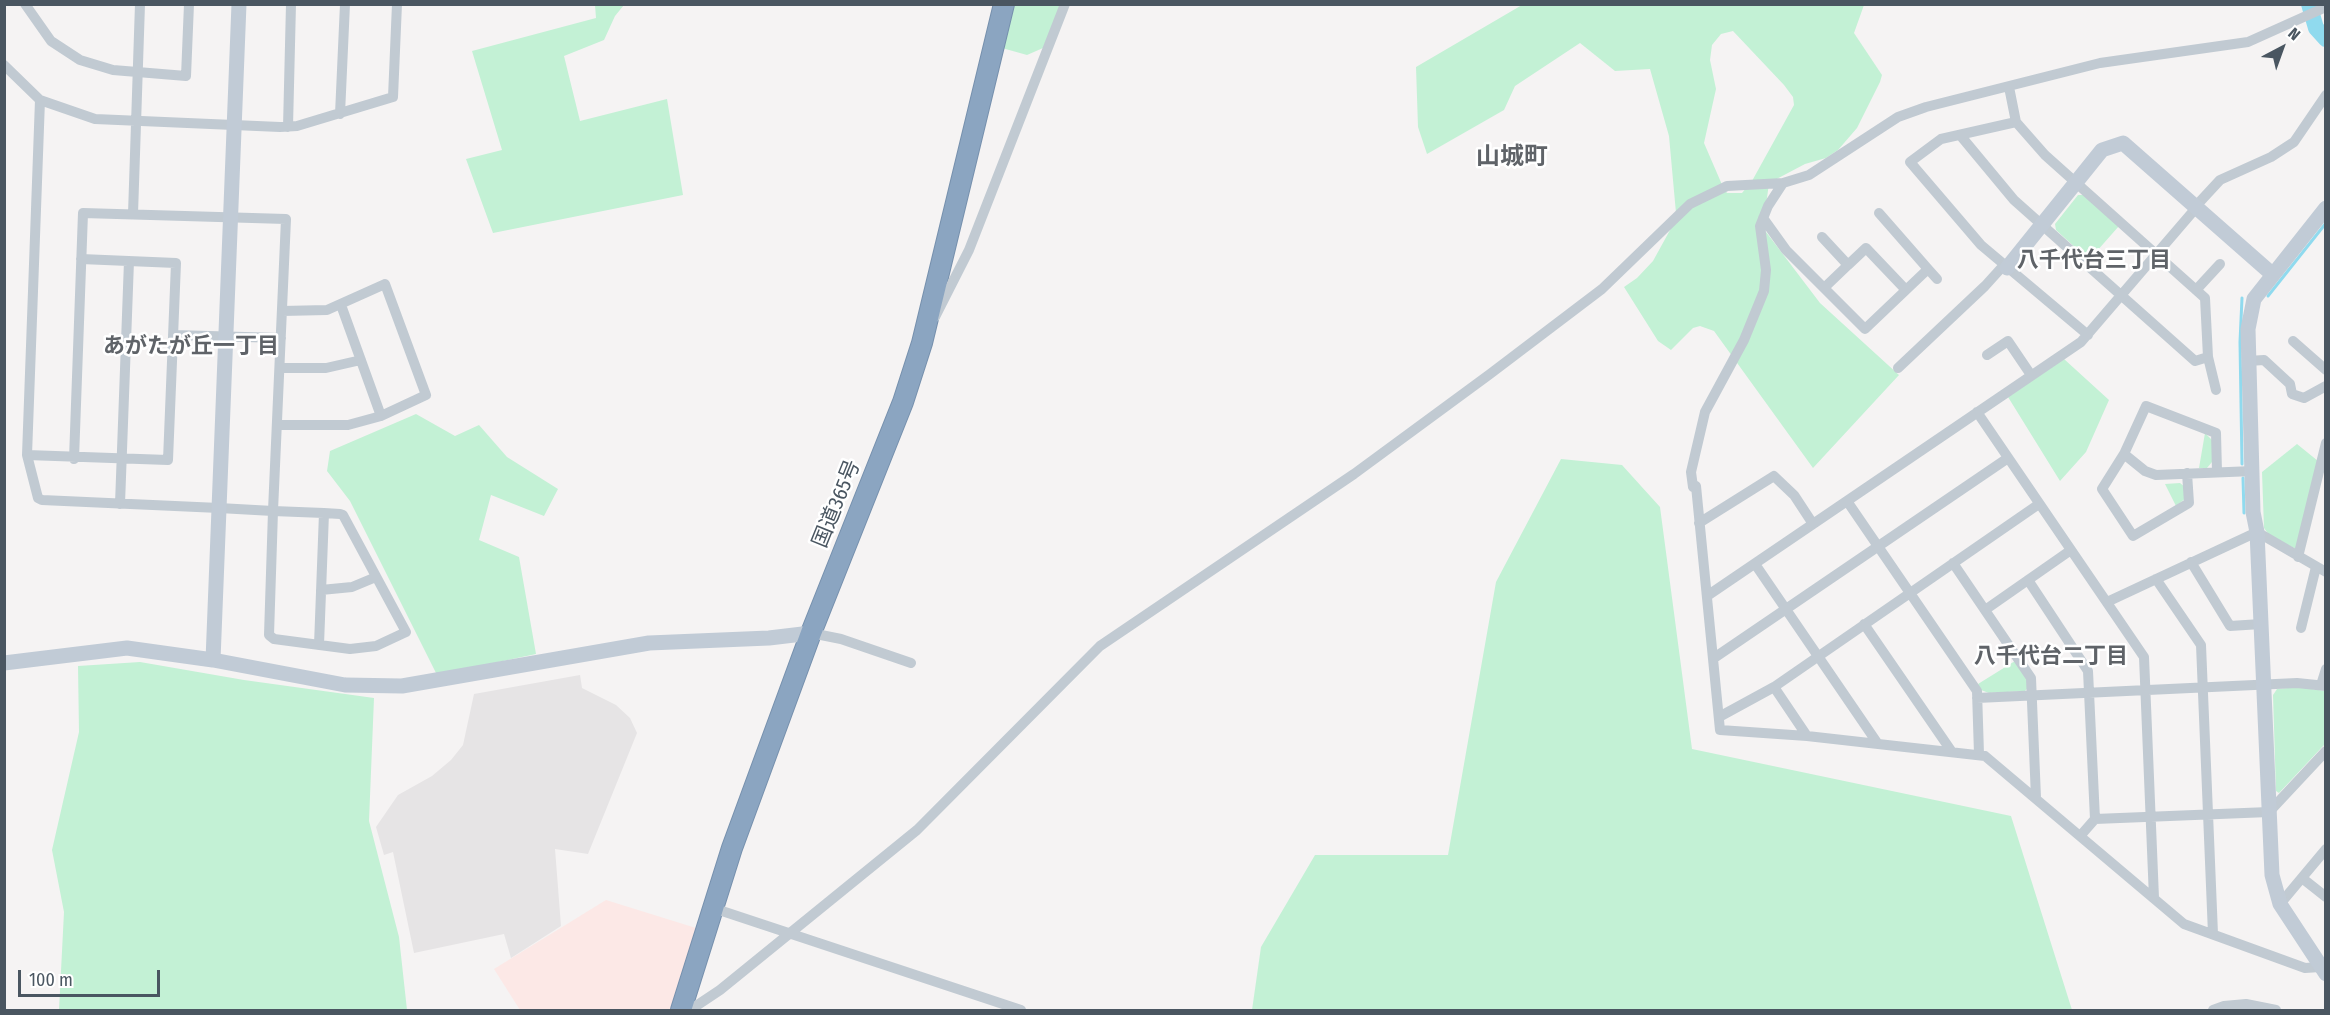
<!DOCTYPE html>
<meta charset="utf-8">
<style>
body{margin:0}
#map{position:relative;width:2330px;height:1015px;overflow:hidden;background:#f5f3f3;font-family:"Fira Sans Condensed",sans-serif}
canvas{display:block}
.frame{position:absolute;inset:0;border:6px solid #4a5661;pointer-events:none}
.north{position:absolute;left:2252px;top:18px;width:60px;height:60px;-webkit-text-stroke:4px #fff;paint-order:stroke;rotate:41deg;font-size:16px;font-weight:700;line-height:24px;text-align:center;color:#4a5661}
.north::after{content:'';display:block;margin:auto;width:21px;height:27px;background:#4a5661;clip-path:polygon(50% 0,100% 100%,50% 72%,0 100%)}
.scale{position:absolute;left:18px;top:970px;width:142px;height:27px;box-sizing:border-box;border:3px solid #4a5661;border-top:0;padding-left:8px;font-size:18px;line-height:21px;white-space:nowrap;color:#4a5661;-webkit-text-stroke:4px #fff;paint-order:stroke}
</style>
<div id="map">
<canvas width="2330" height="1015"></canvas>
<div class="frame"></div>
<div class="north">N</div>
<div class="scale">100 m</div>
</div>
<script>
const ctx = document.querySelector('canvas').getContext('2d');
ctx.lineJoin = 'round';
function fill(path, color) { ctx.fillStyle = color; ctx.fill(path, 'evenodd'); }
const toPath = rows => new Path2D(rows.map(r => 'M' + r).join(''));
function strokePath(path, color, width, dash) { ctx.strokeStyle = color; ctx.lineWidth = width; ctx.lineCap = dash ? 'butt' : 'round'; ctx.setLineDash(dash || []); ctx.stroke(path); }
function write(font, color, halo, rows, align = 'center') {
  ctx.font = font + ' "Fira Sans Condensed","Noto Sans JP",sans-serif'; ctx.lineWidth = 5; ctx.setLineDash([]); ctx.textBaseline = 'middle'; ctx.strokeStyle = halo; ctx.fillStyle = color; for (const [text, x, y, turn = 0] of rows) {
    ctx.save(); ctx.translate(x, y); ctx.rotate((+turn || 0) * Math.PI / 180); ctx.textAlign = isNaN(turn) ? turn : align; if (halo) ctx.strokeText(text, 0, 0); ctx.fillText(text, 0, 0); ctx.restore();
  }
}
fill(toPath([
 [580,675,582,688,616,705,630,718,637,733,588,854,555,849,561,926,511,958,504,934,414,953,393,852,384,855,376,827,398,795,432,776,451,760,463,745,474,694]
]), '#e6e4e5');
fill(toPath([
 [606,900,696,928,672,1010,520,1010,494,969]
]), '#fce8e6');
fill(toPath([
 [595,5,624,5,615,16,604,40,564,56,580,121,667,99,683,195,493,233,466,159,502,150,472,51,596,18],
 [1013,5,1062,5,1043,48,1027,55,1002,48],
 [1522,5,1864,5,1854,33,1882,75,1880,82,1857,128,1838,150,1826,158,1805,164,1769,183,1763,228,1820,303,1899,375,1813,468,1714,331,1700,326,1693,328,1671,350,1658,341,1624,287,1637,278,1653,261,1675,221,1676,213,1669,136,1650,69,1615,71,1580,43,1515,86,1504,110,1427,154,1418,127,1416,67],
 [1733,31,1784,85,1793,97,1794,105,1752,181,1742,193,1727,193,1723,187,1704,143,1716,89,1710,60,1712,45,1721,34],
 [2078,195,2083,195,2119,226,2089,260,2056,230,2055,224],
 [2064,359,2109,400,2086,452,2060,481,2008,397],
 [416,414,455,436,479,425,507,457,558,489,544,516,491,495,479,540,519,557,536,654,437,675,350,501,327,471,330,451],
 [2205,433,2212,440,2212,462,2207,468,2199,468],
 [2297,444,2318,461,2296,549,2269,535,2264,528,2262,472],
 [1561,459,1622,465,1660,507,1692,749,2011,816,2072,1010,1252,1010,1261,947,1315,855,1448,855,1496,582],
 [2180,483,2186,488,2186,498,2176,506,2165,484],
 [2015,661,2028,679,2029,687,2025,691,1989,693,1981,690,1978,684],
 [140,662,244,680,374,698,369,821,399,937,407,1010,59,1010,64,912,52,850,79,732,78,666],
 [2298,687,2325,691,2325,744,2279,793,2276,791,2273,695,2277,689]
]), '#c3f1d5');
strokePath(toPath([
 [2268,296,2326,223],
 [2242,298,2240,342,2242,464],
 [2243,478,2244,513]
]), '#90daee', 3);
strokePath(toPath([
 [2309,4,2316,28,2326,39]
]), '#90daee', 16);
const highway = toPath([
 [681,1010,732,848,811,633,903,402,922,343,1004,4]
]);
strokePath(highway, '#7690ad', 22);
strokePath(toPath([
 [25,4,51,41,80,60,113,70,186,76,189,4],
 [4,65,40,100,95,119,280,127,297,126,393,97,397,4],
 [40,100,27,455,38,498,42,500,219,508,273,511,324,513,340,514,343,515,406,632,376,646,350,649,274,639,269,635,273,511,286,219,83,213,74,459],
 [340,114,345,4],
 [2016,122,1941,139,1910,162,1981,245,2088,335],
 [288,127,291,4],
 [1960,135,2014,200,2195,361,2208,357,2205,298,2045,155,2016,122,2009,87],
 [2195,207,2220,180,2271,157,2294,142,2326,95],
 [1879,213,1928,269],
 [133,214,140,4],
 [1763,218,1786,250,1865,329,1928,269,1937,279],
 [1822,237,1848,265,1866,248,1906,290],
 [1824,288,1848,265],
 [2196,290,2220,264],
 [341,305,381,416],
 [935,317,969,250,1065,4],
 [173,335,281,338],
 [2293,341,2326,370],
 [1987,355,2008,341,2031,375],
 [2208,357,2216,390],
 [2248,361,2264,360,2290,384,2292,394,2304,398,2326,386],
 [280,368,326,368,361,360],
 [1898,368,1985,286,2004,265],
 [1977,412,2144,657,2154,898],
 [278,425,348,425,381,416,426,395,385,284,327,310,282,311],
 [2124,454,2102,489,2133,536,2189,503,2187,473],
 [27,455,168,460,176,263,81,259],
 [2217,472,2216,433,2146,406,2124,454,2145,471,2156,475,2253,471],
 [1847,501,1977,691,1979,754],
 [120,504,129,261],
 [1699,523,1774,476,1794,495,1813,524],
 [2298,557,2326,443],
 [2191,562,2230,626,2261,624],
 [1953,563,2031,678,2036,798],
 [1755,564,1878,744],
 [2156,579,2201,645,2213,934],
 [2028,580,2088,671,2095,819,2081,835],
 [321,590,352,587,376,577],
 [1707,596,2081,342,2196,208],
 [2107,602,2257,532,2326,572],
 [1985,610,2071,550],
 [1864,624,1952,752],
 [2301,628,2316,567],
 [811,633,841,639,911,663],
 [319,645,324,513],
 [1714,658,2008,458],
 [2321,685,2326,669],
 [1774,687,1807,736],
 [1977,698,2297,683,2326,686],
 [1719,717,1774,687,2039,504],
 [2095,819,2269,812,2326,751],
 [2302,878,2326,897],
 [2280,904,2326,849],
 [713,908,1021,1010],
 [2320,967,2305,968,2184,924,1985,756,1807,736,1720,730,1696,486,1693,487,1691,472,1705,412,1744,340,1764,291,1766,270,1760,226,1768,206,1783,183,1809,175,1898,117,1926,107,2100,63,2248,42,2326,7],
 [690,1010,720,990,917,830,1100,646,1354,474,1490,374,1602,289,1690,204,1727,186,1783,183],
 [2213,1010,2224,1006,2246,1004,2276,1010]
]), '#c1cad2', 10);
strokePath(toPath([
 [2326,208,2254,299,2248,329,2253,512,2257,532,2272,875,2280,904,2326,974],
 [2007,268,2102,150,2123,143,2272,274],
 [213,660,239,4],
 [4,663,127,648,213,660,345,685,402,686,649,643,769,638,811,633]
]), '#c1cbd6', 15);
strokePath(highway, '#8ba5c1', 20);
write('21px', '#4a5661', '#fff', [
 ["国道365号",837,504,-68]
]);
write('bold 22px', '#5f6368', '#fff', [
 ["八千代台三丁目",2094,261],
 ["あがたが丘一丁目",191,347],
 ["八千代台二丁目",2051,657]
]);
write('bold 24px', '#5f6368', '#fff', [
 ["山城町",1512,157]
]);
</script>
